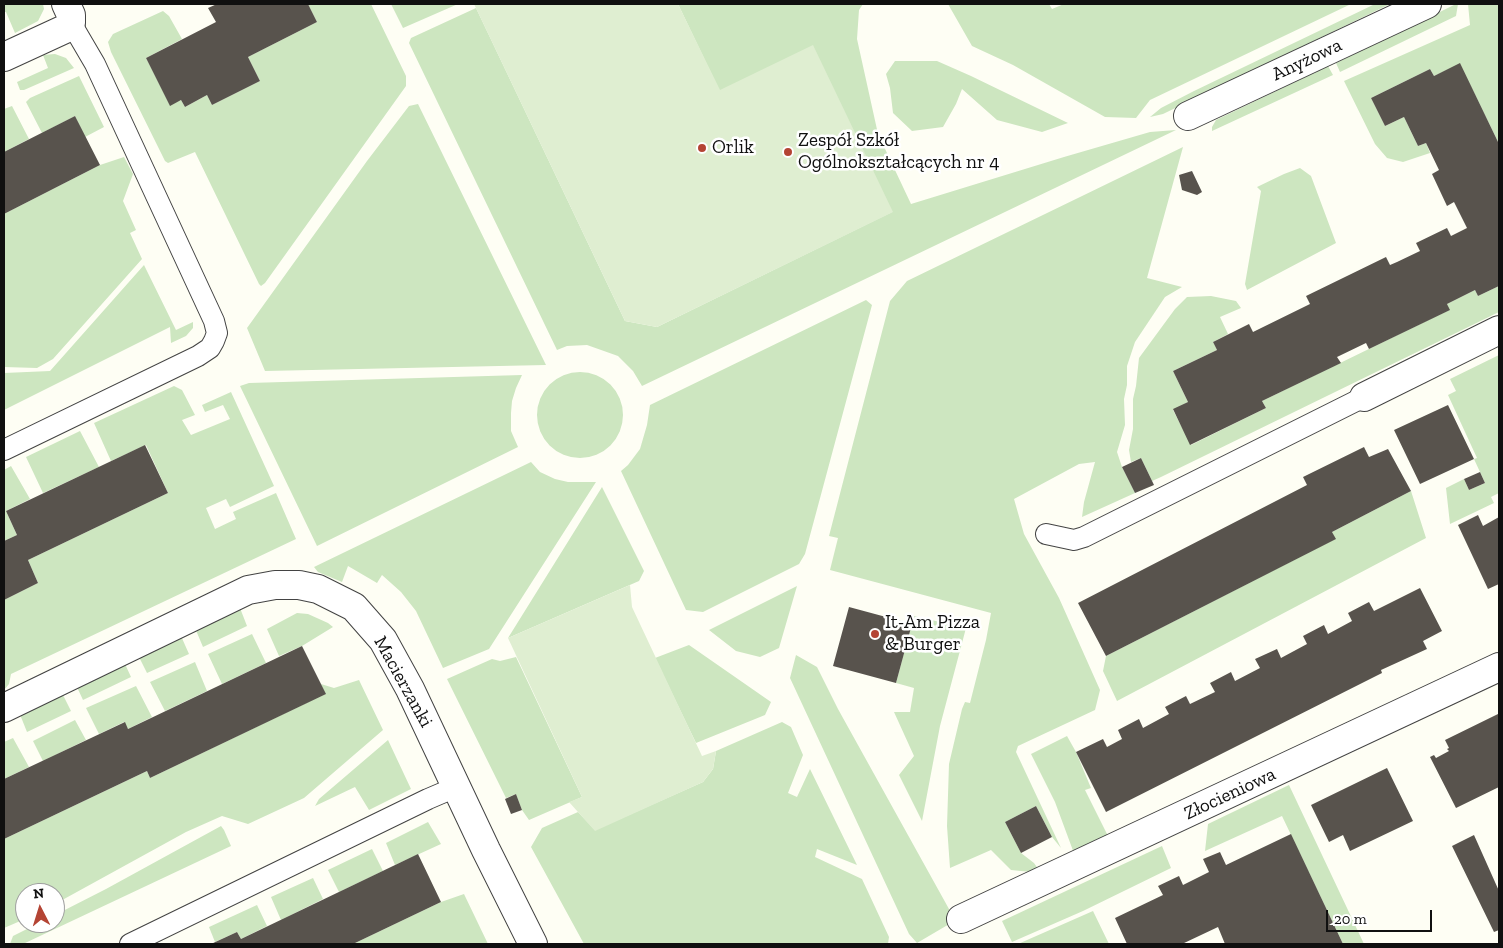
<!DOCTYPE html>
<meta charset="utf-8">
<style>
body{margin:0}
#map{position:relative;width:1503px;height:948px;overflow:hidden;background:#fefef4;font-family:"Zilla Slab",serif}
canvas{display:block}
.frame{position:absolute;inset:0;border:5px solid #101010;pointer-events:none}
.north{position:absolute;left:15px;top:883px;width:50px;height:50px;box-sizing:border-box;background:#fff;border:1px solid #9f9f9f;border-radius:50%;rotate:355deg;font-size:14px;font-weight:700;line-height:20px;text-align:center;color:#101010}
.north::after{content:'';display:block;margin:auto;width:18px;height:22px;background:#b44434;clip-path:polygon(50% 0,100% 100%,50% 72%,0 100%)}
.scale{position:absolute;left:1326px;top:910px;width:106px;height:22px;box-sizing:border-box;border:2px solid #101010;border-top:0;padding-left:6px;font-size:15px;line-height:18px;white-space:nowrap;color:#101010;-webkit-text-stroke:4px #fff;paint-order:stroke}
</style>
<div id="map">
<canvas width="1503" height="948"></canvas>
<div class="frame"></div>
<div class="north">N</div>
<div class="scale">20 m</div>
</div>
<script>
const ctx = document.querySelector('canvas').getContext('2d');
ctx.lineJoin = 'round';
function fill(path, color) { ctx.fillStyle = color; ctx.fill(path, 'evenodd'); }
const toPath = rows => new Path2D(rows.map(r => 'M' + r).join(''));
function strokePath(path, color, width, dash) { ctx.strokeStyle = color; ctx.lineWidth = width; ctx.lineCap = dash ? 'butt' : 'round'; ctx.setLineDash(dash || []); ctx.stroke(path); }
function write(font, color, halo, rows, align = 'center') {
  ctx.font = font + ' "Zilla Slab",serif'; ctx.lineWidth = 5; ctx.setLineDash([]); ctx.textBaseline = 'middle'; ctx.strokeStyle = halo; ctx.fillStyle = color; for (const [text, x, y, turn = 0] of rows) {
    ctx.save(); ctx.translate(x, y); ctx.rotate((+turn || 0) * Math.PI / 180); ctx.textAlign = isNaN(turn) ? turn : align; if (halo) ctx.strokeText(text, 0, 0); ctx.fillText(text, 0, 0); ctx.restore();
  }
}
fill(toPath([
 [4,4,43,4,44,9,38,21,15,33,6,12,4,12],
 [308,4,371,4,406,76,406,86,265,283,261,286,259,284,195,152,168,163,165,161,111,52,108,42,113,34,163,11,169,16,182,39,146,58,170,105,181,100,185,107,207,95,212,105,260,81,248,57,317,22],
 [391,4,458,4,403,28],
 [678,4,863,4,859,10,857,39,878,134,911,204,1064,157,1150,132,1176,130,642,386,633,371,618,356,587,345,567,346,557,350,409,43,411,38,476,8,625,321,657,327,892,212,719,90],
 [948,4,1049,4,1052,9,1064,4,1351,4,1150,100,1136,118,1105,117,1013,65,972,46],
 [1375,4,1390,4,1163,114,1150,117,1161,108,1194,91],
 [1456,4,1458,4,1456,16,1340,72,1336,63],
 [1468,4,1499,4,1499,144,1460,64,1434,76,1430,69,1371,98,1385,126,1404,117,1418,146,1426,143,1430,153,1403,162,1387,158,1375,144,1344,81,1470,25],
 [55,54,66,58,74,68,24,90,20,90,17,82,48,68,43,55],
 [895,61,937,61,971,76,1068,123,1042,132,997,120,962,89,956,104,943,127,912,131,893,113,890,88,886,74],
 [1328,66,1333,75,1212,131,1212,127,1216,120],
 [79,76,104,127,85,137,75,116,42,133,26,102,30,98],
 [418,104,546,365,265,371,247,328,367,161,409,106],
 [12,106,29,139,4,152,4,109],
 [1183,147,1147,278,1182,287,1165,297,1135,342,1127,366,1127,385,1124,399,1125,425,1117,452,1122,467,1135,493,1082,517,1084,502,1095,462,1079,464,1014,499,1024,534,1059,598,1100,690,1095,710,1018,746,1016,752,1061,848,1052,837,1036,806,1005,822,1021,853,1034,863,1041,873,1011,870,991,850,950,868,947,826,949,764,962,709,965,702,970,703,986,640,991,613,830,570,838,538,829,536,890,301,907,281],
 [124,157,133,174,123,201,136,230,130,233,142,259,53,359,37,368,4,367,4,214,100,165],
 [1300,168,1311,176,1336,243,1247,290,1245,284,1261,191,1257,187,1284,174],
 [144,265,176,330,193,322,193,328,186,336,171,343,170,327,4,410,4,373,50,371],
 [1499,286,1499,312,1161,477,1152,481,1141,458,1131,462,1129,450,1133,429,1133,399,1136,386,1139,358,1175,309,1187,297,1211,296,1236,301,1241,308,1220,317,1228,334,1213,342,1217,350,1173,371,1188,402,1173,410,1191,445,1266,408,1262,401,1449,310,1447,304,1475,290,1478,296],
 [866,300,872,305,805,554,799,564,703,612,686,610,621,471,628,465,640,449,647,425,650,405],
 [1499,355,1499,493,1491,497,1494,503,1450,524,1446,488,1464,479,1469,490,1485,483,1474,459,1477,458,1448,395,1456,391,1450,379],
 '537 415a43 43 0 1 1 86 0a43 43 0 1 1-86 0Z',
 [522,375,516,388,512,401,511,413,511,431,518,447,317,546,240,386,249,383],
 [174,386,182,390,195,415,182,420,191,435,230,419,223,405,205,412,202,405,231,392,274,486,230,507,226,499,206,508,215,529,236,519,233,512,276,493,296,539,11,674,9,684,4,690,4,600,38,583,28,560,168,493,146,445,111,461,94,423],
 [80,431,99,467,43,493,26,457],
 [531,462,540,472,555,479,568,482,596,482,489,649,443,668,416,611,401,592,382,575,377,583,348,566,342,582,318,572,314,567],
 [11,466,30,499,6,511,17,535,4,541,4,470],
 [602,487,644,571,639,581,508,638],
 [1411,491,1426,538,1117,701,1103,671,1106,656,1335,539,1332,532],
 [797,586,779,648,760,657,736,651,709,630],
 [240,608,247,626,203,647,195,628],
 [297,613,308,614,328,623,333,627,302,646,279,656,267,629],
 [914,616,966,628,940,726,922,821,899,775,914,756,894,712,910,712,914,688,896,683],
 [252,634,266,663,222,684,208,654],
 [181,636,189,654,147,673,138,655],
 [689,645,771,702,765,715,696,743,655,658],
 [796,655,817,667,838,709,949,909,951,923,917,943,909,934,790,678],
 [516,657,582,797,529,820,522,810,516,794,506,798,447,679,492,659,500,661],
 [195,662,207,691,165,711,150,682],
 [125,664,131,677,83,700,76,685],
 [359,680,383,730,304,798,248,824,222,816,186,832,55,904,55,893,25,893,25,919,4,928,4,839,147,771,150,778,325,694,321,684,334,688],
 [136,686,152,717,128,729,124,722,99,734,86,708],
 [62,693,71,711,27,732,19,712],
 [75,720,86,740,43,761,33,741],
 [782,722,791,727,803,755,788,793,797,797,810,769,857,865,817,849,815,857,862,879,889,937,888,944,584,944,531,847,542,828,578,812,595,830,703,782,713,769,716,751],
 [1067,736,1076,752,1091,788,1085,790,1110,840,1075,856,1055,802,1031,754],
 [13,738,29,767,4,779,4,742],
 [388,740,411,789,369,810,355,787,315,806,319,799],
 [1289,785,1364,944,1343,944,1282,816,1205,851,1208,824],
 [428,822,441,844,395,865,386,843],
 [221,826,224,830,231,846,23,944,10,944,13,936,39,923,55,923,55,915,106,889],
 [1162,846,1171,868,1083,911,1012,942,1002,921],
 [372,849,383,871,339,892,328,870],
 [313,878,323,899,281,920,271,897],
 [464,894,488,944,353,944,441,902],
 [257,905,267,926,241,939,237,932,215,942,209,927],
 [1093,911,1109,944,1018,944]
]), '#cde6c0');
fill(toPath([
 [474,4,678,4,720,90,813,45,893,212,657,327,625,321],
 [630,585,632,607,702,756,716,751,713,769,703,782,595,831,569,802,582,797,508,638]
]), '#dfeed1');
fill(toPath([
 [217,4,308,4,317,22,248,57,260,81,212,105,207,95,185,107,181,100,170,106,146,58,216,22,208,8],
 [1460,63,1499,144,1499,286,1478,296,1475,290,1447,304,1450,310,1369,349,1366,343,1337,357,1341,363,1262,401,1266,408,1190,445,1173,409,1188,402,1173,371,1217,350,1213,342,1249,324,1253,332,1310,304,1306,296,1386,257,1390,265,1397,262,1420,251,1416,243,1447,228,1451,236,1467,228,1454,202,1447,206,1432,174,1439,170,1426,143,1418,146,1404,117,1385,126,1371,98,1430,69,1434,76],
 [75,116,100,165,4,214,4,152],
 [1192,171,1202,192,1197,195,1182,190,1179,175],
 [1448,405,1474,459,1420,484,1394,430],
 [145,445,168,493,28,560,38,583,4,600,4,541,17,535,6,511],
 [1364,447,1369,457,1388,449,1411,491,1332,532,1336,539,1106,656,1078,603,1307,485,1303,477],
 [1141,458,1154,485,1135,493,1122,467],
 [1480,472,1485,483,1469,490,1464,479],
 [1478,515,1483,526,1499,517,1499,584,1488,589,1458,525],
 [1420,588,1442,631,1423,641,1427,649,1381,670,1382,673,1106,812,1076,752,1103,739,1107,747,1122,739,1118,730,1139,719,1143,728,1169,714,1165,707,1186,696,1190,704,1215,692,1210,683,1231,672,1235,681,1260,668,1255,659,1277,649,1281,658,1307,644,1303,636,1324,625,1328,634,1352,621,1348,613,1369,602,1374,611],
 [849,607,912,624,896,683,833,666],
 [302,646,326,694,150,778,147,771,4,839,4,779,125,722,128,729],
 [1498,714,1499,716,1499,787,1456,808,1430,757,1434,755,1436,758,1449,751,1447,749,1449,748,1445,740],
 [1387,768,1413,821,1350,851,1343,835,1329,842,1311,805],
 [516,794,522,810,511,814,505,799],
 [1036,806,1052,837,1021,853,1005,822],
 [1291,834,1343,944,1225,944,1218,927,1182,944,1127,944,1115,918,1163,895,1158,886,1179,876,1183,885,1209,872,1203,859,1220,852,1226,865],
 [1474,835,1499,891,1499,930,1494,932,1452,846],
 [418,854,441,902,353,944,211,944,237,932,241,939]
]), '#58534d');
const service = toPath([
 [4,450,198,356,210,348,214,341,217,333,214,321,95,64,71,23],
 [1046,534,1074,540,1084,537,1364,397],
 [130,944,428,799,456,787]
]);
const minor = toPath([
 [4,57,67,28,71,23,71,15,66,4],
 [1188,116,1427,4],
 [1364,397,1499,330],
 [4,708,248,590,275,585,299,585,318,589,354,607,383,640,410,689,486,850,533,944],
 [961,919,1499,667]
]);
strokePath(service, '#434343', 22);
strokePath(minor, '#434343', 30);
strokePath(service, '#fff', 20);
strokePath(minor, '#fff', 28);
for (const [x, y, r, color] of [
 [702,148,5,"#b44434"],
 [788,152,5,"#b44434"],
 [875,634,5,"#b44434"]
]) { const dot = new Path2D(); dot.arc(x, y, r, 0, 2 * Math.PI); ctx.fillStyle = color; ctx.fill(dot); strokePath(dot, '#fff', 2); }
write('19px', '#101010', '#fff', [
 ["Anyżowa",1307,60,-25],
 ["Macierzanki",403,682,61],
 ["Złocieniowa",1230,794,-25]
]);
write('19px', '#101010', '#fff', [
 ["Zespół Szkół",798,141],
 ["Ogólnokształcących nr 4",798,163],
 ["Orlik",712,148],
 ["It-Am Pizza",885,623],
 ["& Burger",885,645]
], 'left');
</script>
